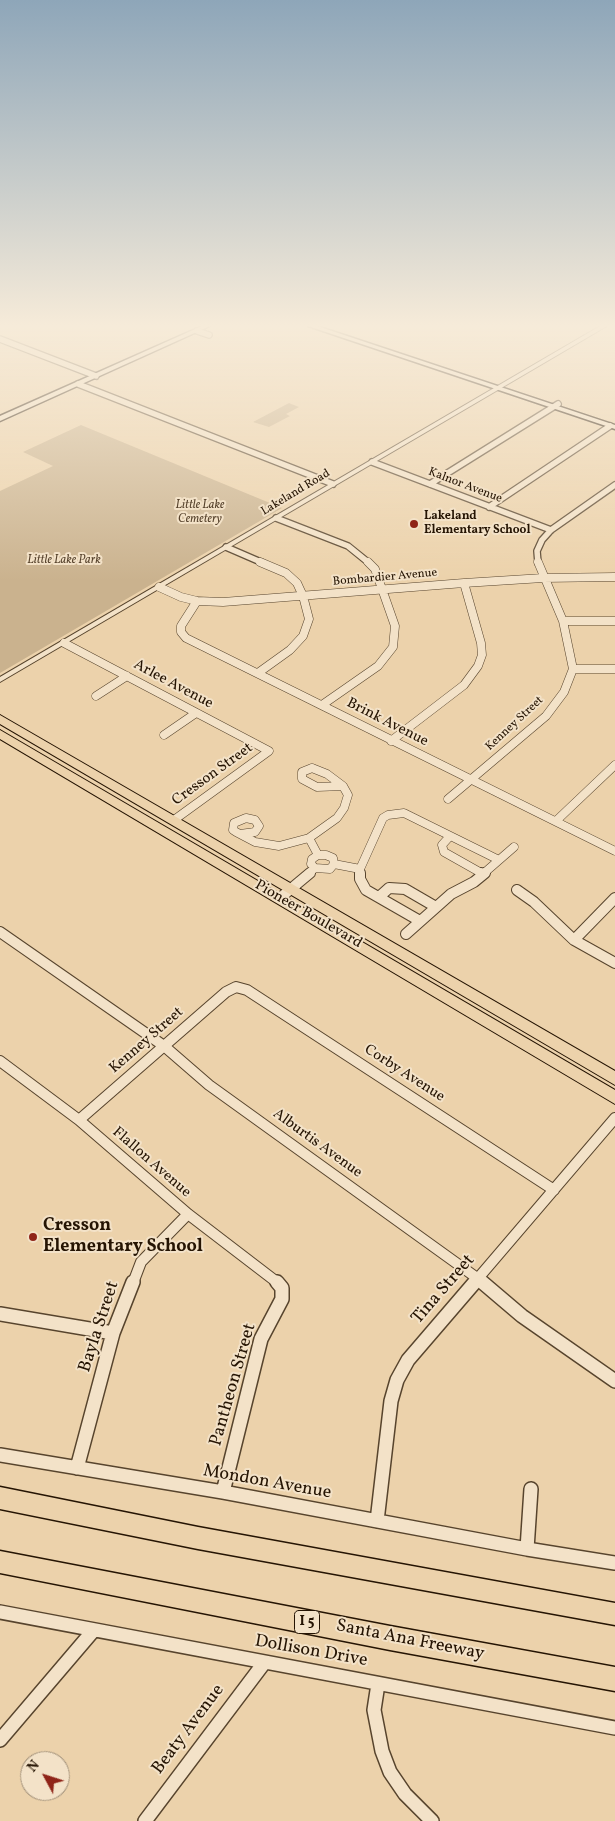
<!DOCTYPE html>
<style>
body{margin:0}
#map{position:relative;width:615px;height:1821px;overflow:hidden;background:#ecd2ab;font-family:Vollkorn,serif}
canvas{display:block}
.north{position:absolute;left:20px;top:1751px;width:50px;height:50px;box-sizing:border-box;background:#f3e2c8;border:1px solid #a19079;border-radius:50%;rotate:310deg;font-size:14px;font-weight:700;line-height:20px;text-align:center;color:#251403}
.north::after{content:'';display:block;margin:auto;width:18px;height:22px;background:#8f2418;clip-path:polygon(50% 0,100% 100%,50% 72%,0 100%)}
</style>
<div id="map">
<canvas width="615" height="1821"></canvas>
<div class="north">N</div>
</div>
<script>
const ctx = document.querySelector('canvas').getContext('2d');
ctx.lineJoin = 'round';
function fill(path, color) { ctx.fillStyle = color; ctx.fill(path, 'evenodd'); }
const toPath = rows => new Path2D(rows.map(r => 'M' + r).join(''));
function strokePath(path, color, width, dash) { ctx.strokeStyle = color; ctx.lineWidth = width; ctx.lineCap = dash ? 'butt' : 'round'; ctx.setLineDash(dash || []); ctx.stroke(path); }
function write(font, color, halo, rows, align = 'center') {
  ctx.font = font + ' Vollkorn,serif'; ctx.lineWidth = 4; ctx.setLineDash([]); ctx.textBaseline = 'middle'; ctx.strokeStyle = halo; ctx.fillStyle = color; for (const [text, x, y, turn = 0] of rows) {
    ctx.save(); ctx.translate(x, y); ctx.rotate((+turn || 0) * Math.PI / 180); ctx.textAlign = isNaN(turn) ? turn : align; if (halo) ctx.strokeText(text, 0, 0); ctx.fillText(text, 0, 0); ctx.restore();
  }
}
fill(toPath([
 [289,403,299,407,286,414,290,416,269,427,253,422],
 [81,425,282,508,0,673,0,491,53,466,23,452]
]), '#cab28e');
const minorFar3 = toPath([
 [197,331,209,335],
 [0,339,96,376],
 [78,384,333,484],
 [372,462,551,530],
 [430,484,558,404],
 [489,507,610,426],
 [276,518,348,546,369,563],
 [226,547,263,563],
 [538,563,537,551,542,540,551,530,615,485]
]);
const minorFar2 = toPath([
 [159,587,181,597,197,601,223,602,464,583,543,578,615,577],
 [197,601,181,626,181,632,186,638,615,851],
 [563,621,615,621],
 [64,643,269,751,174,820],
 [573,669,615,669],
 [258,673,290,650,303,636,309,619,303,596,297,583,286,573,260,562],
 [96,696,127,676],
 [322,705,378,666,393,647,395,626,375,569,368,562],
 [164,735,196,713],
 [391,741,464,685,478,666,482,655,481,643,464,583],
 [312,768,327,774,343,786,317,787,302,779,302,772,312,768],
 [448,799,546,716,564,692,573,669,563,621,538,562],
 [556,821,615,765],
 [240,834,255,832,259,826,255,820,246,818,234,823,233,830,236,832,255,842,279,846,309,838,337,818,344,808,348,795,343,786],
 [450,836,442,845,444,852,483,874],
 [309,838,318,855],
 [318,855,326,855,333,858,334,864,330,869,315,868,311,864,312,859,318,855],
 [334,864,360,869],
 [308,874,315,868],
 [360,874,360,869,383,818,388,815,404,813,499,860],
 [483,874,514,847]
]);
const minorFar1 = toPath([
 [360,873,360,879,366,890,420,921],
 [481,873,483,874],
 [517,890,534,902,574,940,615,963],
 [379,897,389,888,405,889,436,907],
 [280,898,310,873],
 [0,932,164,1046,209,1085,484,1283],
 [406,934,451,894,474,882,485,873],
 [574,940,615,898],
 [0,1061,79,1120,188,1214,278,1283],
 [79,1120,226,992,236,987,247,990,554,1190],
 [133,1283,141,1262,188,1214],
 [474,1283,615,1118]
]);
const minor = toPath([
 [482,1282,522,1316,615,1381],
 [0,1314,113,1333],
 [0,1455,223,1492,527,1549,615,1563],
 [77,1468,113,1333,133,1282],
 [223,1492,261,1339,282,1299,282,1288,277,1282],
 [377,1521,391,1401,397,1380,408,1360,475,1282],
 [527,1549,531,1489],
 [0,1612,615,1728],
 [378,1684,374,1710,382,1751,390,1772,405,1794,432,1821],
 [0,1740,93,1631],
 [145,1821,264,1663]
]);
const tertiary = toPath([
 [600,326,607,326,0,682,0,677,600,326]
]);
const secondary = toPath([
 [202,326,210,326,0,421,0,416,202,326],
 [308,326,317,326,615,425,615,429,308,326]
]);
const primary = toPath([
 [0,715,615,1071,615,1085,0,724,0,715],
 [0,730,615,1090,615,1104,0,739,0,730]
]);
const motorway = toPath([
 [0,1487,198,1527,615,1603,615,1625,198,1549,0,1509,0,1487],
 [0,1551,390,1626,615,1667,615,1691,390,1650,0,1573,0,1551]
]);
strokePath(minorFar3, '#57442d', 8);
strokePath(minorFar2, '#57442d', 9);
strokePath(minorFar1, '#57442d', 12);
strokePath(minor, '#57442d', 16);
strokePath(tertiary, '#57442d', 2);
strokePath(secondary, '#251403', 3);
strokePath(primary, '#251403', 2);
strokePath(motorway, '#251403', 3);
strokePath(minorFar3, '#f3e2c8', 5.5);
strokePath(minorFar2, '#f3e2c8', 8);
strokePath(minorFar1, '#f3e2c8', 10);
strokePath(minor, '#f3e2c8', 13);
fill(tertiary, '#f3e2c8');
fill(secondary, '#f3e2c8');
fill(primary, '#ecd2ab');
fill(motorway, '#ecd2ab');
const sky = ctx.createLinearGradient(0, 0, 0, 581);
sky.addColorStop(0, '#8ea6b9');
sky.addColorStop(0.56, '#f6ebd9');
sky.addColorStop(1, '#f6ebd900');
ctx.fillStyle = sky;
ctx.fillRect(0, 0, 615, 581);
for (const [x, y, r, color] of [
 [414,524,5,"#8f2418"],
 [33,1237,5,"#8f2418"]
]) { const dot = new Path2D(); dot.arc(x, y, r, 0, 2 * Math.PI); ctx.fillStyle = color; ctx.fill(dot); strokePath(dot, '#f3e2c8', 2); }
write('12px', '#251403', '#f3e2c8', [
 ["Kalnor Avenue",465,486,21],
 ["Lakeland Road",296,493,-31],
 ["Bombardier Avenue",385,578,-5],
 ["Kenney Street",515,724,-43]
]);
write('italic 12px', '#57432d', '#f3e2c8', [
 ["Little Lake",200,506],
 ["Cemetery",200,520],
 ["Little Lake Park",64,561]
]);
write('bold 12px', '#251403', '#f3e2c8', [
 ["Lakeland",424,517],
 ["Elementary School",424,531]
], 'left');
for (const [x, y, w] of [
 [307,1622,25]
]) { const box = new Path2D(); box.roundRect(x - w / 2, y - 11.5, w, 23, 4); ctx.fillStyle = '#f3e2c8'; ctx.fill(box); strokePath(box, '#251403', 1); }
write('bold 14px', '#251403', null, [
 ["I 5",307,1622]
]);
write('15px', '#251403', '#f3e2c8', [
 ["Arlee Avenue",173,685,28],
 ["Brink Avenue",387,723,27],
 ["Cresson Street",213,775,-36],
 ["Pioneer Boulevard",308,915,30],
 ["Kenney Street",147,1041,-41],
 ["Corby Avenue",404,1074,33],
 ["Alburtis Avenue",317,1144,36],
 ["Flallon Avenue",151,1163,41]
]);
write('bold 18px', '#251403', '#f3e2c8', [
 ["Cresson",43,1227],
 ["Elementary School",43,1248]
], 'left');
write('18px', '#251403', '#f3e2c8', [
 ["Tina Street",444,1290,-49],
 ["Bayla Street",100,1327,-72],
 ["Pantheon Street",234,1385,-74],
 ["Mondon Avenue",267,1483,10],
 ["Santa Ana Freeway",410,1641,11],
 ["Dollison Drive",311,1652,10],
 ["Beaty Avenue",189,1730,-53]
]);
</script>
